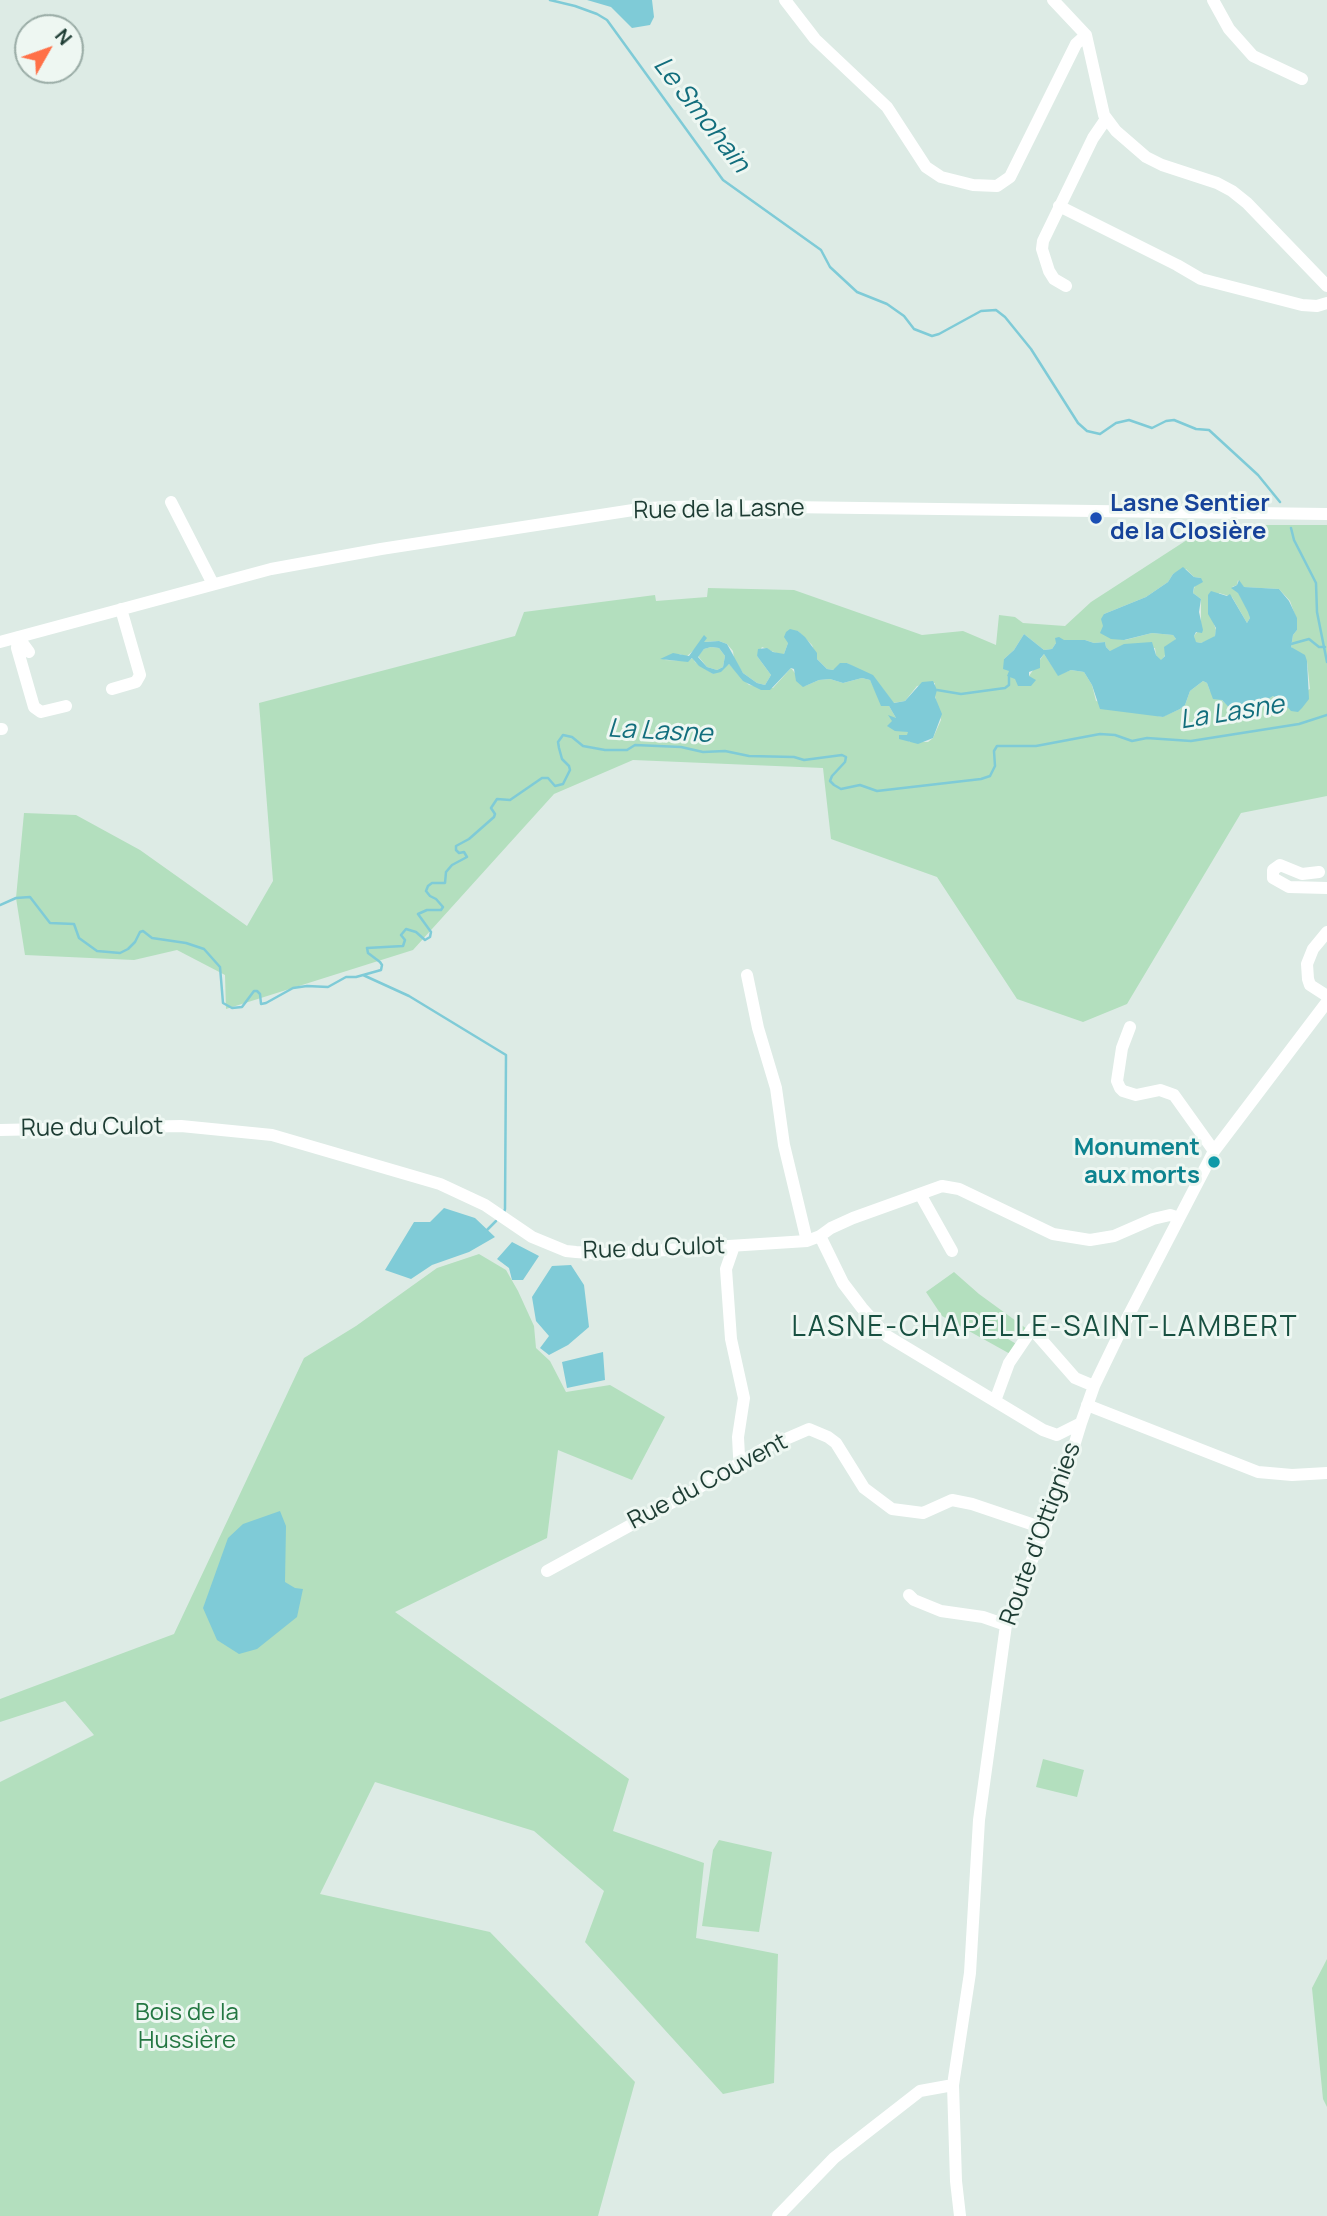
<!DOCTYPE html>
<meta charset="utf-8">
<style>
body{margin:0}
#map{position:relative;width:1327px;height:2216px;overflow:hidden;background:#ddebe5;font-family:Manrope,sans-serif}
canvas{display:block}
.north{position:absolute;left:14px;top:14px;width:70px;height:70px;box-sizing:border-box;background:#eef7f2;border:2px solid #9aaca6;border-radius:50%;rotate:50deg;font-size:19px;font-weight:700;line-height:28px;text-align:center;color:#1d3c33}
.north::after{content:'';display:block;margin:auto;width:24px;height:32px;background:#ff7047;clip-path:polygon(50% 0,100% 100%,50% 72%,0 100%)}
</style>
<div id="map">
<canvas width="1327" height="2216"></canvas>
<div class="north">N</div>
</div>
<script>
const ctx = document.querySelector('canvas').getContext('2d');
ctx.lineJoin = 'round';
function fill(path, color) { ctx.fillStyle = color; ctx.fill(path, 'evenodd'); }
const toPath = rows => new Path2D(rows.map(r => 'M' + r).join(''));
function strokePath(path, color, width, dash) { ctx.strokeStyle = color; ctx.lineWidth = width; ctx.lineCap = dash ? 'butt' : 'round'; ctx.setLineDash(dash || []); ctx.stroke(path); }
function write(font, color, halo, rows, align = 'center') {
  ctx.font = font + ' Manrope,sans-serif'; ctx.lineWidth = 6; ctx.setLineDash([]); ctx.textBaseline = 'middle'; ctx.strokeStyle = halo; ctx.fillStyle = color; for (const [text, x, y, turn = 0] of rows) {
    ctx.save(); ctx.translate(x, y); ctx.rotate((+turn || 0) * Math.PI / 180); ctx.textAlign = isNaN(turn) ? turn : align; if (halo) ctx.strokeText(text, 0, 0); ctx.fillText(text, 0, 0); ctx.restore();
  }
}
fill(toPath([
 [1210,525,1327,525,1327,796,1241,813,1127,1004,1083,1022,1017,999,937,877,831,839,823,768,633,760,554,794,413,950,226,1009,225,975,177,950,134,960,25,955,16,898,24,813,76,815,140,850,247,926,273,881,259,703,515,636,524,612,655,595,656,601,707,597,708,588,794,590,922,635,963,631,996,645,999,615,1015,617,1023,623,1065,626,1091,602],
 [1186,569,1194,577,1201,578,1195,585,1193,593,1201,599,1201,627,1194,636,1195,642,1201,643,1212,639,1215,636,1216,630,1212,618,1219,593,1232,597,1247,623,1250,618,1249,612,1238,592,1232,587,1237,585,1238,580,1243,587,1279,589,1290,601,1296,618,1297,630,1293,635,1291,647,1307,661,1310,689,1283,702,1273,696,1267,700,1257,702,1244,718,1210,691,1207,683,1203,681,1190,691,1185,705,1180,709,1162,717,1096,701,1092,685,1084,672,1071,670,1058,675,1044,654,1029,676,1007,668,1004,659,1014,650,1024,634,1044,650,1052,649,1056,643,1064,640,1085,640,1094,643,1105,642,1106,647,1110,651,1155,648,1156,655,1161,661,1176,639,1173,635,1152,633,1125,640,1106,634,1104,614,1146,597,1168,582,1173,574],
 [798,631,812,645,817,659,827,669,833,670,847,663,861,671,882,688,893,703,905,701,917,686,935,683,935,696,941,720,933,738,928,742,909,742,908,732,888,726,896,718,889,706,883,706,870,680,862,678,843,683,830,679,819,680,805,686,791,668,773,688,749,685,729,664,713,674,695,662,693,658,688,661,664,660,680,654,686,657,703,642,719,641,727,644,733,651,734,659,743,673,757,683,765,685,771,675,757,656,762,647,781,655,784,654,788,643],
 [711,647,719,648,725,656,723,667,717,670,707,667,698,656,704,649],
 [479,1254,506,1270,518,1291,534,1326,536,1348,550,1361,566,1392,610,1385,665,1417,632,1480,558,1450,547,1538,395,1612,629,1779,613,1831,704,1863,696,1938,778,1954,774,2083,723,2094,585,1942,604,1891,534,1831,375,1782,320,1894,490,1932,635,2082,598,2216,0,2216,0,1782,94,1735,65,1701,0,1722,0,1699,174,1634,304,1358,356,1326,437,1268],
 [954,1272,979,1294,1027,1329,1020,1339,1001,1328,998,1333,1018,1345,1012,1355,942,1316,926,1292],
 [1043,1759,1084,1770,1077,1797,1036,1787],
 [719,1840,772,1852,759,1932,702,1926,713,1850],
 [1327,1959,1327,2107,1323,2099,1312,1988]
]), '#b3dfbe');
fill(toPath([
 [587,0,652,0,654,17,650,25,632,28,611,7],
 [1183,567,1194,577,1201,578,1203,582,1194,587,1193,593,1201,599,1199,612,1203,630,1202,633,1196,632,1194,636,1196,642,1201,643,1215,636,1216,628,1208,614,1208,595,1211,591,1227,596,1230,594,1247,623,1250,618,1248,612,1238,593,1231,588,1237,585,1239,580,1244,587,1279,589,1289,601,1297,618,1297,630,1293,635,1291,647,1305,655,1307,661,1309,699,1302,708,1298,712,1291,711,1283,702,1273,696,1267,700,1257,702,1247,715,1240,719,1222,700,1213,699,1207,683,1203,681,1190,691,1185,705,1180,709,1163,717,1100,709,1092,685,1084,672,1071,670,1058,676,1044,654,1040,659,1040,668,1029,672,1029,676,1036,680,1031,686,1018,686,1015,679,1007,676,1009,671,1003,669,1004,659,1014,650,1024,634,1044,650,1052,649,1056,643,1055,638,1059,637,1064,640,1085,640,1094,643,1105,642,1106,647,1110,651,1124,644,1152,642,1156,655,1161,660,1165,656,1164,647,1176,639,1173,635,1152,633,1124,640,1111,639,1100,633,1103,626,1101,619,1104,614,1146,597,1168,582,1173,574],
 [790,629,798,631,805,637,817,653,817,659,827,669,833,670,840,663,847,663,873,675,894,703,905,701,922,682,933,681,937,690,935,697,942,714,933,738,918,744,899,739,899,735,907,735,908,732,895,731,887,726,892,721,888,715,896,718,889,706,881,706,870,680,862,678,843,683,830,679,819,680,803,687,796,681,794,669,791,668,770,690,761,690,743,681,729,664,721,672,713,674,699,666,692,658,688,662,660,659,673,653,689,656,704,635,707,638,704,642,719,641,727,644,743,673,757,683,765,685,771,675,757,656,758,649,767,648,773,652,784,654,788,643,784,637,786,632],
 [711,647,719,648,725,656,723,667,717,670,707,667,698,657,704,649],
 [444,1208,475,1218,495,1237,469,1252,432,1265,411,1279,385,1270,414,1222,430,1222],
 [512,1242,539,1256,523,1280,512,1280,509,1268,497,1259],
 [571,1265,584,1285,589,1327,568,1345,549,1355,540,1348,549,1336,536,1321,532,1297,552,1266],
 [603,1352,605,1380,567,1388,562,1362],
 [280,1511,286,1526,285,1582,295,1588,303,1589,297,1617,257,1649,239,1654,217,1640,203,1608,228,1538,243,1524]
]), '#7fcbd7');
strokePath(toPath([
 [550,0,575,6,597,14,607,20,723,180,821,250,830,267,857,292,887,304,904,316,914,329,932,336,939,334,981,311,996,310,1005,317,1031,349,1078,423,1087,431,1100,434,1116,423,1129,420,1152,428,1166,421,1174,420,1196,429,1209,430,1258,475,1280,502],
 [1291,528,1294,540,1316,583,1317,612,1327,662],
 [1291,644,1309,639,1319,647,1325,647],
 [937,690,961,694,1005,688,1009,685,1009,677],
 [0,905,16,898,30,897,50,923,74,924,79,938,97,951,120,953,128,949,135,942,140,932,143,931,152,938,186,943,204,949,220,967,223,1003,232,1008,242,1007,254,991,257,991,260,994,261,1004,266,1003,293,988,307,986,328,987,346,977,356,977,381,970,382,965,380,962,368,953,367,948,403,946,405,940,401,935,406,929,416,932,425,940,430,937,431,932,418,914,427,910,441,910,443,907,436,899,430,896,426,891,428,886,432,883,445,883,446,872,452,865,467,857,464,852,459,853,456,850,456,846,469,839,494,817,495,814,491,808,497,799,510,800,542,778,548,778,555,786,563,784,570,770,569,766,562,759,559,748,558,742,563,735,572,737,583,746,605,750,627,750,635,745,681,747,703,752,725,751,749,756,794,757,804,760,842,755,846,757,845,762,832,776,830,781,834,785,841,789,860,785,877,791,981,779,990,776,995,766,994,751,997,746,1036,746,1100,734,1115,735,1132,741,1147,738,1191,741,1299,724,1327,715],
 [363,975,409,996,506,1055,505,1209,504,1212],
 [487,1230,496,1221]
]), '#7fcbd7', 2.5);
strokePath(toPath([
 [785,0,815,39,887,107,926,167,941,177,973,185,997,186,1010,177,1076,44,1086,35],
 [1053,0,1086,35,1104,115,1116,131,1146,157,1162,165,1217,183,1232,191,1247,203,1327,286],
 [1213,0,1229,29,1253,56,1302,79],
 [1059,206,1177,265,1201,279,1302,305,1317,306,1327,303],
 [1066,286,1054,279,1049,271,1042,249,1043,241,1093,138,1106,119],
 [171,502,213,584],
 [18,637,17,648,34,707,41,712,66,706],
 [18,637,29,652],
 [0,642,271,569,381,549,646,508,707,506,1327,514],
 [112,689,136,682,140,675,121,609],
 [0,729,2,729],
 [1319,872,1302,874,1280,865,1273,870,1273,878,1289,887,1327,888],
 [1327,932,1313,949,1307,964,1308,979,1310,985,1327,996],
 [747,975,758,1028,776,1088,784,1145,807,1241],
 [1130,1027,1122,1048,1117,1081,1120,1088,1123,1091,1136,1095,1160,1090,1174,1095,1214,1151],
 [0,1130,181,1126,272,1135,440,1184,485,1205,532,1237,566,1251,576,1252,604,1254,807,1241,820,1236,831,1228,853,1218,942,1186,959,1189,1053,1234,1090,1240,1114,1236,1153,1219,1170,1215,1179,1218],
 [920,1194,952,1251],
 [820,1236,843,1283,862,1308,887,1336,1043,1430,1057,1435,1081,1423],
 [734,1246,726,1269,731,1339,744,1398,738,1437,739,1456,742,1462],
 [995,1401,1009,1363,1032,1329,1075,1378,1094,1386],
 [1087,1405,1258,1472,1292,1475,1327,1473],
 [547,1571,693,1491,765,1448,809,1429,828,1437,836,1443,864,1488,892,1509,923,1513,952,1500,972,1504,1046,1529],
 [909,1595,914,1600,941,1611,983,1617,1006,1625],
 [778,2216,834,2158,920,2091,953,2085],
 [960,2216,956,2181,953,2085,970,1973,979,1820,1006,1625,1062,1485,1081,1423,1094,1386,1122,1328,1214,1151,1327,1002]
]), '#fff', 12);
for (const [x, y, r, color] of [
 [1096,518,7,"#1a4fb4"],
 [1214,1162,7,"#0f9aa8"]
]) { const dot = new Path2D(); dot.arc(x, y, r, 0, 2 * Math.PI); ctx.fillStyle = color; ctx.fill(dot); strokePath(dot, '#eef7f2', 2.5); }
write('bold 24px', '#164399', '#eef7f2', [
 ["Lasne Sentier",1110,504],
 ["de la Closière",1110,532]
], 'left');
write('24px', '#1d3c33', '#eef7f2', [
 ["Rue de la Lasne",719,510,-1],
 ["Rue du Culot",92,1128,-1],
 ["Rue du Culot",654,1249,-2],
 ["Rue du Couvent",708,1482,-28],
 ["Route d'Ottignies",1041,1534,-70]
]);
write('bold 24px', '#0d838f', '#eef7f2', [
 ["Monument",1200,1148],
 ["aux morts",1200,1176]
], 'right');
write('24px', '#247742', '#eef7f2', [
 ["Bois de la",187,2013],
 ["Hussière",187,2041]
]);
write('italic 26px', '#126e7d', '#eef7f2', [
 ["Le Smohain",701,115,52],
 ["La Lasne",1232,713,-9],
 ["La Lasne",660,732,3]
]);
ctx.letterSpacing = '2px';
write('28px', '#185041', '#eef7f2', [
 ["LASNE-CHAPELLE-SAINT-LAMBERT",1045,1328]
]);
ctx.letterSpacing = '0px';
</script>
